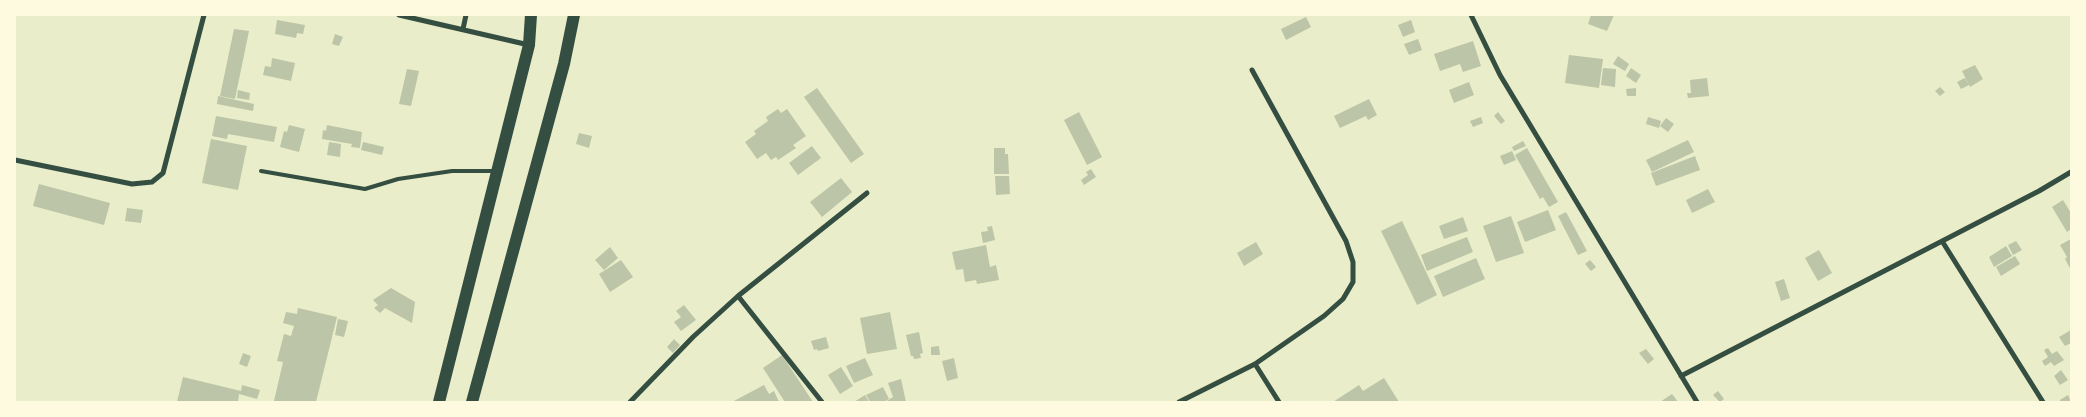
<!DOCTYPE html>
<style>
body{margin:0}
#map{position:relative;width:2086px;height:417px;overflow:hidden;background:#e9edc9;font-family:Georgia,serif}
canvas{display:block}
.frame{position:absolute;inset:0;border:16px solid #fefae0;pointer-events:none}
</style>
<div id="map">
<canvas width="2086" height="417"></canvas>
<div class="frame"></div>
</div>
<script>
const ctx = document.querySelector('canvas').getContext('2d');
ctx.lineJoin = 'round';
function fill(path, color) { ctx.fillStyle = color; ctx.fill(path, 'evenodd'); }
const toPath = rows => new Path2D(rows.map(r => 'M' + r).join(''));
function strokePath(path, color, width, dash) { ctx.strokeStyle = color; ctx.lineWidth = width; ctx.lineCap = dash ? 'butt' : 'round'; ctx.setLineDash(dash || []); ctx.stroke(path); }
fill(toPath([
 [1591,15,1614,15,1607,31,1588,24],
 [1306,17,1311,27,1286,40,1281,29],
 [277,20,305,25,303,34,297,33,296,38,275,34],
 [1411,20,1415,32,1403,37,1398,25],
 [234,29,249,31,235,99,220,96],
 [335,34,343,37,339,46,332,44],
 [1418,39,1422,50,1409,55,1404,44],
 [1473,41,1481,66,1463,72,1460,64,1440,71,1434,54],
 [1569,55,1603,59,1599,88,1565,83],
 [1618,56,1629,64,1625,71,1613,64],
 [272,58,295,63,291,81,263,75,265,66,271,67],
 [1975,65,1983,79,1970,87,1962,71],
 [1603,68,1616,69,1615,87,1601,85],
 [1631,68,1641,75,1636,83,1626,76],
 [407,69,419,71,411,106,399,104],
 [1707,78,1709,96,1688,98,1687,93,1691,93,1690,80],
 [1965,78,1969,85,1961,89,1957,82],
 [1469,82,1474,95,1454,103,1449,90],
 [1940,87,1945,92,1940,96,1935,91],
 [817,88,864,154,851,163,804,97],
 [1636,88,1636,96,1627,96,1626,89],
 [238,90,250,93,249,100,237,98],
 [218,96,254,104,253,111,217,104],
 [1369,99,1377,115,1368,120,1366,116,1340,128,1334,116],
 [778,109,781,113,787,109,806,136,793,145,796,148,778,160,776,157,771,160,766,153,757,159,745,142,756,134,754,131,768,121,766,117],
 [1079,112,1102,157,1087,165,1064,120],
 [1498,112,1505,121,1501,124,1494,116],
 [216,116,277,127,274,142,228,134,227,139,212,136],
 [1481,117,1483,123,1473,127,1470,121],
 [1648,117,1661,121,1659,128,1646,124],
 [1666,118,1674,124,1668,132,1660,126],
 [289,125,305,129,299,152,280,147,284,131,287,132],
 [327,125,362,132,360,148,351,147,352,144,322,139,323,130,326,131],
 [579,133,592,136,589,148,576,144],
 [211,139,247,146,238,190,202,183],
 [1688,140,1694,152,1652,172,1646,160],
 [1523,141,1526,146,1514,151,1512,147],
 [329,142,341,144,340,157,327,155],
 [363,142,384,147,382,155,361,150],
 [812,146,821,158,798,175,789,163],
 [994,148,1005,148,1005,154,1008,154,1009,174,994,174],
 [1527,148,1558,202,1549,207,1543,197,1540,199,1515,155],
 [1512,151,1516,160,1504,165,1500,156],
 [1695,156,1700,170,1656,186,1651,173],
 [1091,169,1096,177,1084,185,1081,180,1088,175,1086,172],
 [995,176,1009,176,1010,194,996,195],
 [841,178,852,192,822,217,810,202],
 [39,184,110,203,104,225,33,206],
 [1708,189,1715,202,1692,213,1686,200],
 [2063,200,2071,213,2071,229,2067,232,2052,207],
 [127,208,143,210,141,223,125,221],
 [1548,210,1556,230,1525,242,1517,222],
 [1566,212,1587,251,1578,255,1558,216],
 [1511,216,1524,253,1496,262,1483,226],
 [1463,217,1468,231,1444,239,1439,226],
 [1402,221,1437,295,1417,305,1381,231],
 [992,226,995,240,983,243,981,232,988,231,987,227],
 [1467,237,1473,252,1427,271,1421,255],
 [2071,239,2071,270,2065,259,2067,257,2060,245],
 [2016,241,2022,250,2013,255,2008,245],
 [1256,242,1263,254,1244,266,1237,253],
 [986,245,990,267,996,265,999,280,977,284,976,280,965,282,963,269,956,270,952,252],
 [2006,246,2012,256,1994,267,1989,257],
 [610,247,618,258,604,270,595,260],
 [1819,250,1832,273,1818,281,1805,258],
 [2015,256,2020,264,2001,276,1996,267],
 [1476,258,1485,279,1443,297,1434,276],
 [621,260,633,277,610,292,599,274],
 [1590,260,1596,267,1591,271,1585,264],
 [1784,279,1790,298,1781,301,1775,282],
 [391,288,415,302,412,323,385,308,380,313,374,308,378,305,373,300],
 [684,305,696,320,681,331,674,322,681,317,676,311],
 [298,308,337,317,316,402,280,402,274,401,283,362,277,361,284,334,291,336,294,326,283,323,286,312,297,314],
 [890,312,897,349,867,354,860,318],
 [338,319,348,321,344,337,335,335],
 [2071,330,2071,343,2065,346,2059,337],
 [919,332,923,353,920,354,921,358,914,359,913,356,911,356,906,335],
 [826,337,829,348,818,351,817,349,814,350,811,341],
 [674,339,680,345,673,353,667,347],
 [939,346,940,355,931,355,931,347],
 [2048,348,2052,354,2057,351,2064,360,2054,366,2051,362,2045,366,2042,361,2048,357,2044,350],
 [1646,349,1654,359,1648,364,1639,353],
 [243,353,251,356,247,367,239,364],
 [782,355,813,402,785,402,763,368],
 [865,358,873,375,854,383,846,366],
 [954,358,958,378,947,381,942,361],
 [841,367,853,386,840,394,828,375],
 [2061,370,2068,380,2060,385,2054,376],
 [183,377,241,391,242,385,260,390,257,399,239,394,238,402,177,402],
 [1384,378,1399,402,1333,402,1359,385,1363,391],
 [901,379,906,402,885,402,893,397,888,383],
 [764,385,769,394,774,391,779,402,732,402],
 [883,387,889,399,883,402,870,402,866,395],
 [1718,391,1724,399,1720,402,1713,395],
 [1672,394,1678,402,1660,402],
 [865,395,869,402,854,402],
 [2068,395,2071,402,2061,402,2060,400]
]), '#bcc5a7');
strokePath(toPath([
 [261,171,365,189,398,179,452,171,495,171]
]), '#344e41', 4);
strokePath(toPath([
 [399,15,529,45],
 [1471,15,1500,75,1697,402],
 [463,29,466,15],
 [15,160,132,184,152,182,163,173,204,15],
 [1942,241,2043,402],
 [738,296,822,402],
 [1255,364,1279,402],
 [1681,376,2039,191,2071,172],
 [630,402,693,337,738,296,867,193],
 [1179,402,1255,364,1324,316,1343,299,1353,282,1353,262,1346,241,1252,70]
]), '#344e41', 5);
strokePath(toPath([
 [439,402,529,45,531,15],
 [472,402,564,64,574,15]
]), '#344e41', 12);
</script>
